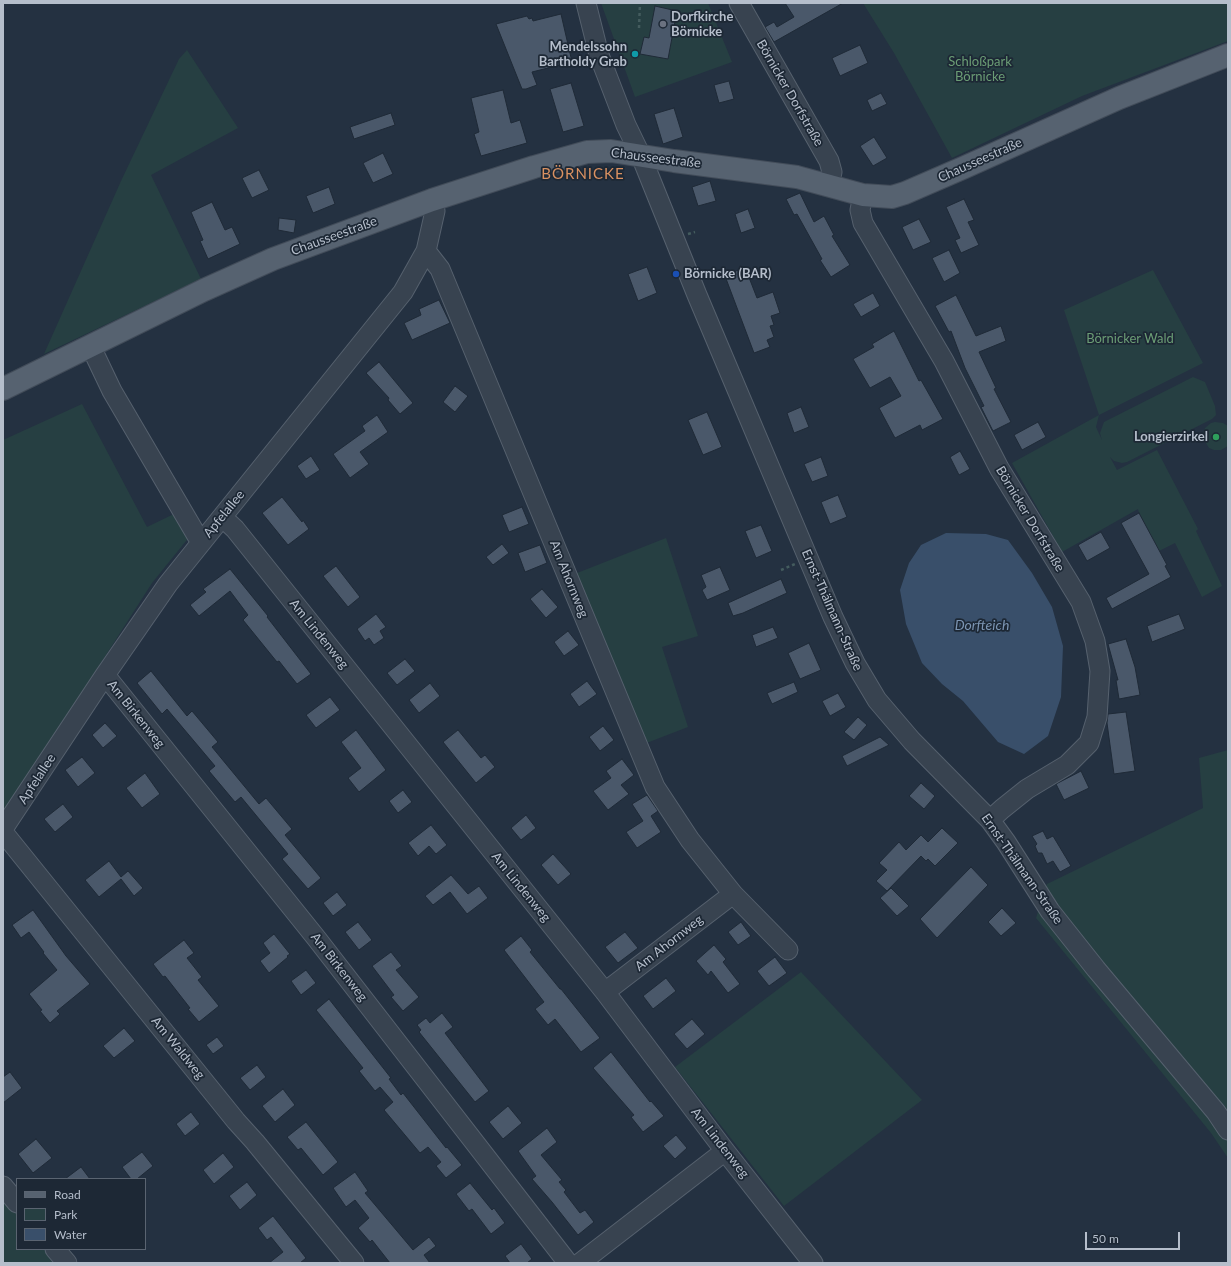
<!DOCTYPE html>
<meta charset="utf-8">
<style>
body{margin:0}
#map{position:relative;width:1231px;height:1266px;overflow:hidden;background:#243141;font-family:Lato,sans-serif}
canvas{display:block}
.frame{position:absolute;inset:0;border:4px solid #b5becb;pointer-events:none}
.legend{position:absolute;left:16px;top:1178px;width:130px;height:72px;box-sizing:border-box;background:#1d2835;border:1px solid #5a6471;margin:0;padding:5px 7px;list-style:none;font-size:12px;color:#b5becb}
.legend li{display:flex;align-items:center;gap:8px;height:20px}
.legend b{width:20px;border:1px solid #5a6471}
.scale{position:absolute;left:1085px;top:1232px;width:95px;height:18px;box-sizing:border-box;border:2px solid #b5becb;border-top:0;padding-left:5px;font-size:12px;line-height:14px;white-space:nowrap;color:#b5becb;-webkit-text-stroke:3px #1d2835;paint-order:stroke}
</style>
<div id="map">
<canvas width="1231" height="1266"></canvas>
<div class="frame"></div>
<ul class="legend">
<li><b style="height:5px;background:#566270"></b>Road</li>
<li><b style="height:11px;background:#263f42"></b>Park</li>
<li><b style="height:11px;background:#394f6a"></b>Water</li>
</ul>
<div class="scale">50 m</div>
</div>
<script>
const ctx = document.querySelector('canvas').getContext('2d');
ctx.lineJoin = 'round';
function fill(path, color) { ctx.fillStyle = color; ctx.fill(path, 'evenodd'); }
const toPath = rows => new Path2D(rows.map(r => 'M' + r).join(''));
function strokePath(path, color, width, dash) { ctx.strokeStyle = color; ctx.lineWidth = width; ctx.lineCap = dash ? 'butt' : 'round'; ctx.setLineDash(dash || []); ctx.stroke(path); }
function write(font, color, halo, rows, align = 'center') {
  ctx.font = font + ' Lato,sans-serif'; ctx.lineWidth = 3.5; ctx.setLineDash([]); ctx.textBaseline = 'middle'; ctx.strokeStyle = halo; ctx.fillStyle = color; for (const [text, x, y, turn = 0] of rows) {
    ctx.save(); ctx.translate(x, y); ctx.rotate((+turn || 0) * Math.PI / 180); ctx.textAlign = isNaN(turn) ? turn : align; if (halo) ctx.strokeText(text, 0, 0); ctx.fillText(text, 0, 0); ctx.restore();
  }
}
fill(toPath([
 [601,3,708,3,732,62,635,97],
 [863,3,1228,3,1228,41,1082,96,952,158,894,53],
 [187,50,238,128,151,175,201,279,44,354,121,181,179,59],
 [1153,270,1203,363,1099,415,1096,427,1102,440,1100,433,1104,422,1193,377,1205,382,1215,406,1216,415,1212,419,1127,462,1122,463,1114,461,1110,457,1117,470,1157,450,1198,529,1196,531,1222,586,1202,597,1175,543,1159,551,1139,513,1138,509,1062,552,1012,463,1099,415,1064,310],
 [82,404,147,527,176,513,190,536,152,583,3,816,3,440],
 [1215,422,1223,423,1228,426,1228,446,1221,450,1214,450,1209,448,1204,440,1203,433,1205,428,1211,423],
 [666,538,698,636,662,647,688,727,644,744,572,575],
 [1228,750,1228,1158,1211,1133,1036,918,1047,884,1203,808,1199,758],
 [801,972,922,1100,784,1206,675,1067],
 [3,1195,17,1211,17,1249,49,1249,61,1263,3,1263]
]), '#263f42');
fill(toPath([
 [946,533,986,534,1008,540,1032,573,1052,607,1063,646,1061,697,1048,736,1024,754,998,742,963,701,942,684,922,663,906,624,900,590,909,563,921,545]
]), '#394f6a');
const building = toPath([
 [785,3,843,3,774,42,765,27,774,22,777,27,794,17,785,3],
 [655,6,677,11,668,59,640,54,644,37,649,38,655,6],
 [561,14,572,62,532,72,537,85,526,89,522,89,496,24,527,16,529,19,532,18,533,21,561,14],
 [860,45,868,63,840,76,832,58,860,45],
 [729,81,734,99,719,103,714,85,729,81],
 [571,83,584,126,563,132,550,89,571,83],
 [503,90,511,123,520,120,527,143,481,156,474,134,479,132,471,98,503,90],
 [881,93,887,104,872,111,867,100,881,93],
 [674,108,683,137,663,144,654,114,674,108],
 [391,113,395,125,354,139,350,127,391,113],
 [874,137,887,158,873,166,860,146,874,137],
 [383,153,393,174,373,183,363,163,383,153],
 [259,170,269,190,252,198,242,178,259,170],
 [710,181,716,201,698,206,692,187,710,181],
 [329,187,335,204,313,213,306,196,329,187],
 [800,193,814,222,824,216,834,235,832,236,850,265,831,277,820,260,822,259,797,214,794,215,786,199,800,193],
 [964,199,974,220,968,222,979,245,961,253,955,240,960,238,946,207,964,199],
 [212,202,225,230,232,227,240,244,208,259,200,241,203,240,191,212,212,202],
 [748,209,755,228,741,233,735,214,748,209],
 [279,218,296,220,294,233,278,230,279,218],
 [919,219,931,242,913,250,902,227,919,219],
 [949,250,960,273,944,282,932,258,949,250],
 [647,267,657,293,638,301,628,274,647,267],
 [745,267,757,298,773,292,780,313,771,316,774,325,770,326,774,337,767,340,770,347,754,353,725,276,745,267],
 [873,293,880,306,861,317,853,304,873,293],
 [956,295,976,336,1001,326,1006,341,979,352,996,388,994,389,1011,422,993,431,981,407,984,406,965,368,951,331,949,332,935,306,956,295],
 [439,300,450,323,412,340,404,323,421,315,419,309,439,300],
 [894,331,919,381,921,380,943,419,922,430,920,425,895,438,879,408,901,396,890,377,870,388,853,359,874,347,872,344,894,331],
 [379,362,413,403,400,414,388,400,389,398,366,373,379,362],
 [455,386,468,396,455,412,443,402,455,386],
 [801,407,809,427,794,433,787,413,801,407],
 [707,412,722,447,703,455,688,420,707,412],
 [377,415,388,432,360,452,369,464,350,478,333,454,365,431,362,426,377,415],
 [1038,422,1046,437,1022,450,1014,435,1038,422],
 [960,451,970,469,959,475,950,457,960,451],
 [311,456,320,470,306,479,297,466,311,456],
 [821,457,828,476,812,482,804,464,821,457],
 [838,495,847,517,830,524,821,502,838,495],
 [282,497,302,522,303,520,309,529,288,545,262,513,282,497],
 [522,507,529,524,509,532,502,515,522,507],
 [1139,513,1167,565,1165,566,1171,577,1112,609,1106,598,1149,574,1121,523,1139,513],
 [761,525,772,551,756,558,745,531,761,525],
 [1101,532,1110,548,1087,561,1078,545,1101,532],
 [502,544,509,553,493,565,486,557,502,544],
 [540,545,547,563,525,572,518,553,540,545],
 [336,566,360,597,348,607,323,576,336,566],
 [720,567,730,590,707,600,702,590,706,587,701,575,720,567],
 [230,569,268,616,267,617,311,674,297,684,279,661,277,662,243,620,248,615,230,591,199,616,190,605,206,592,203,589,230,569],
 [781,579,787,593,743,613,733,616,728,603,781,579],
 [542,589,558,607,546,618,530,599,542,589],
 [376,614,386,627,380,631,384,638,374,645,369,638,365,641,357,629,376,614],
 [1179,614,1185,629,1152,642,1147,626,1179,614],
 [773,627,778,638,756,647,752,635,773,627],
 [568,631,579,645,564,656,554,642,568,631],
 [1126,639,1135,667,1140,695,1119,699,1116,680,1118,680,1108,644,1126,639],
 [809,643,821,670,800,679,788,653,809,643],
 [405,659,415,671,397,685,387,673,405,659],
 [151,671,187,716,192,711,218,742,212,747,259,804,266,798,292,829,285,835,321,878,308,889,282,859,288,854,241,797,235,802,209,771,215,766,167,709,162,714,137,683,151,671],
 [587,681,597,694,579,707,570,694,587,681],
 [794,682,798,692,772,704,767,693,794,682],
 [430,683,440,696,419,713,409,700,430,683],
 [838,693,846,707,830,716,822,701,838,693],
 [330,697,340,710,316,728,306,715,330,697],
 [1126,712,1135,771,1114,774,1107,723,1108,714,1126,712],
 [858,717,867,725,854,740,844,732,858,717],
 [105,723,117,736,103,748,92,735,105,723],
 [603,726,614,740,600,751,589,737,603,726],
 [356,730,386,770,359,792,348,778,361,768,341,742,356,730],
 [458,730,481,758,485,755,495,767,476,783,443,742,458,730],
 [880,737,889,745,847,766,842,756,880,737],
 [82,757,95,773,78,787,65,770,82,757],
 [622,759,634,775,621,785,629,794,608,810,593,791,611,778,606,771,622,759],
 [1081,771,1089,788,1064,800,1056,784,1081,771],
 [145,773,160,794,142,808,126,788,145,773],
 [921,783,935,796,924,809,909,796,921,783],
 [403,790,412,802,398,813,389,801,403,790],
 [647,795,658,811,651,816,661,832,637,848,626,832,643,821,632,804,647,795],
 [63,804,73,817,55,832,44,819,63,804],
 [526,815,536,828,521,840,511,828,526,815],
 [431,825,447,845,436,854,429,846,418,856,408,843,431,825],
 [942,828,958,843,935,866,928,859,926,861,921,856,887,891,876,881,887,870,879,863,899,842,906,850,921,835,928,842,942,828],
 [1043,831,1047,839,1053,836,1071,866,1060,872,1053,861,1047,864,1042,853,1038,853,1035,846,1037,844,1032,836,1043,831],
 [553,854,571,874,558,885,541,865,553,854],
 [109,861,121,877,128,871,143,888,134,896,121,879,99,897,85,880,109,861],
 [971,867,988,885,937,938,920,919,971,867],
 [451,875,468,894,479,886,488,898,467,914,450,892,433,905,425,896,451,875],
 [891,888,909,906,897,916,880,898,891,888],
 [337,892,347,905,333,916,323,903,337,892],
 [1002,908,1016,923,1001,936,988,922,1002,908],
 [33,910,66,956,90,984,57,1011,60,1014,50,1023,40,1011,42,1010,29,994,57,970,43,953,44,952,29,932,21,938,12,925,33,910],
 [358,922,372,940,359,950,345,932,358,922],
 [741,922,751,936,738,945,728,932,741,922],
 [625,932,638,948,618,963,605,947,625,932],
 [274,934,290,954,287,956,288,957,269,973,260,961,270,953,263,943,274,934],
 [521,936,532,950,530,952,560,989,561,989,600,1038,581,1052,555,1019,548,1025,535,1009,544,1002,504,950,521,936],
 [184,940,194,953,187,958,202,977,198,980,219,1006,199,1022,188,1009,190,1008,165,976,163,977,153,964,184,940],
 [714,945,726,959,723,962,740,984,728,993,711,971,708,975,696,961,714,945],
 [391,952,402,966,396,970,419,997,403,1011,391,997,394,995,372,966,391,952],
 [775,957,787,973,769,986,757,971,775,957],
 [306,970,316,983,301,995,291,981,306,970],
 [666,978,676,991,653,1009,643,996,666,978],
 [329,999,391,1078,389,1079,401,1095,403,1093,446,1148,447,1147,462,1165,446,1178,436,1166,441,1162,428,1147,420,1153,384,1110,393,1102,380,1087,375,1091,359,1071,363,1068,316,1010,329,999],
 [442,1013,453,1027,445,1033,489,1091,475,1102,419,1032,421,1030,417,1025,426,1018,430,1023,442,1013],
 [692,1019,705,1034,687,1049,674,1034,692,1019],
 [124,1028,135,1041,114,1058,103,1046,124,1028],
 [217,1037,224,1046,213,1054,206,1045,217,1037],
 [611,1052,650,1102,651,1101,664,1116,643,1132,631,1117,634,1115,593,1068,611,1052],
 [257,1065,266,1077,250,1090,240,1078,257,1065],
 [10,1072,22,1088,3,1103,3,1077,10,1072],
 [283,1089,295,1105,275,1122,262,1106,283,1089],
 [508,1106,522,1123,503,1139,489,1122,508,1106],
 [191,1112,200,1124,185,1136,176,1124,191,1112],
 [306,1122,338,1162,323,1175,301,1148,298,1150,287,1137,306,1122],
 [547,1128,557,1142,541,1155,562,1180,559,1182,566,1190,564,1192,580,1213,585,1210,594,1222,578,1235,552,1202,532,1179,536,1176,518,1151,547,1128],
 [676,1135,687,1148,675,1159,663,1146,676,1135],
 [36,1139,52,1158,33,1173,18,1154,36,1139],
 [142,1152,153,1166,137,1179,131,1179,122,1167,142,1152],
 [223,1153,234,1167,214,1184,203,1170,223,1153],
 [81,1167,90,1179,65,1179,81,1167],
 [355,1172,368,1191,365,1193,413,1250,429,1237,436,1246,424,1255,430,1263,390,1263,372,1240,370,1242,358,1228,369,1218,355,1200,346,1207,333,1188,355,1172],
 [247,1182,257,1195,240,1210,229,1196,247,1182],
 [470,1183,492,1210,494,1208,505,1223,491,1234,472,1209,469,1211,456,1194,470,1183],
 [273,1216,306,1258,300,1263,269,1263,283,1252,271,1237,267,1240,258,1228,273,1216],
 [521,1244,532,1259,527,1263,510,1263,505,1256,521,1244]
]);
fill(building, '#4a586a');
strokePath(building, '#1f2a37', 1);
const minor = toPath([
 [586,3,599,55,626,125,641,156,697,295,833,617,855,663,877,700,912,741,990,820,1006,842,1050,911,1096,969,1216,1112,1228,1130],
 [739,3,829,161,832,172,829,185],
 [863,195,860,210,863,223,944,361,999,468,1081,602,1095,641,1100,671,1097,717,1089,743,1067,765,1027,789,1002,809,990,820],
 [426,251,440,269,655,787,690,840,733,894,788,950],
 [91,347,112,391,197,536,202,541],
 [222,517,235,529,605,992,725,1151,813,1263],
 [105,675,317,939,568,1263],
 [3,829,105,675,168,584,403,292,426,251,435,211,432,200],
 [3,832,236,1121,255,1142,354,1263],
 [605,992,733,894],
 [3,1186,17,1203],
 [55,1249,67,1263],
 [580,1263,725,1151]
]);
const major = toPath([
 [3,389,204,290,273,259,432,200,534,167,587,152,611,151,624,153,674,161,797,177,863,195,892,197,905,193,965,167,1119,98,1228,55]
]);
strokePath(minor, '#56616e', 21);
strokePath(major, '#424c59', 24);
strokePath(toPath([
 [639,28,640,3],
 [688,234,695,232],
 [781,570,795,564]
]), '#445c5e', 2.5, [3, 3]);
strokePath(minor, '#384350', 19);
strokePath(major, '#566270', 22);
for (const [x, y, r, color] of [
 [663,24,4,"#6b7280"],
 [635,54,4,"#0f9aa8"],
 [676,274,4,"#1a4fb4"],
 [1216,437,4,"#2e9e5b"]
]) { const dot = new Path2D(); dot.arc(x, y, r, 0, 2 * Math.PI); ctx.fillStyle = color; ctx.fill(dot); strokePath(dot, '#1d2835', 1.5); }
write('bold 13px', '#b5becb', '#1d2835', [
 ["Dorfkirche",671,17],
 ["Börnicke",671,32],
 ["Mendelssohn",627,47,"right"],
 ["Bartholdy Grab",627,62,"right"],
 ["Börnicke (BAR)",684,274],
 ["Longierzirkel",1208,437,"right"]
], 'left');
write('13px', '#6b9d75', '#1d2835', [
 ["Schloßpark",980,62],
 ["Börnicke",980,77],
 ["Börnicker Wald",1130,339]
]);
write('13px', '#b5becb', '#1d2835', [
 ["Börnicker Dorfstraße",790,93,60],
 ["Chausseestraße",656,158,7],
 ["Chausseestraße",980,160,-24],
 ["Chausseestraße",334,236,-20],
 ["Apfelallee",224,514,-51],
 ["Börnicker Dorfstraße",1030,519,59],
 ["Am Ahornweg",569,579,68],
 ["Ernst-Thälmann-Straße",832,610,66],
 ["Am Lindenweg",319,634,51],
 ["Am Birkenweg",136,714,51],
 ["Apfelallee",37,779,-57],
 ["Ernst-Thälmann-Straße",1022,869,55],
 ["Am Lindenweg",521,887,51],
 ["Am Ahornweg",669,943,-38],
 ["Am Birkenweg",339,967,52],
 ["Am Waldweg",178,1048,51],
 ["Am Lindenweg",720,1143,52]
]);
write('italic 14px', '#7c95b3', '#1d2835', [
 ["Dorfteich",982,625]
]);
ctx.letterSpacing = '1px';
write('15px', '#d99161', '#1d2835', [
 ["BÖRNICKE",583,174]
]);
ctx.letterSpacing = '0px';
</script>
